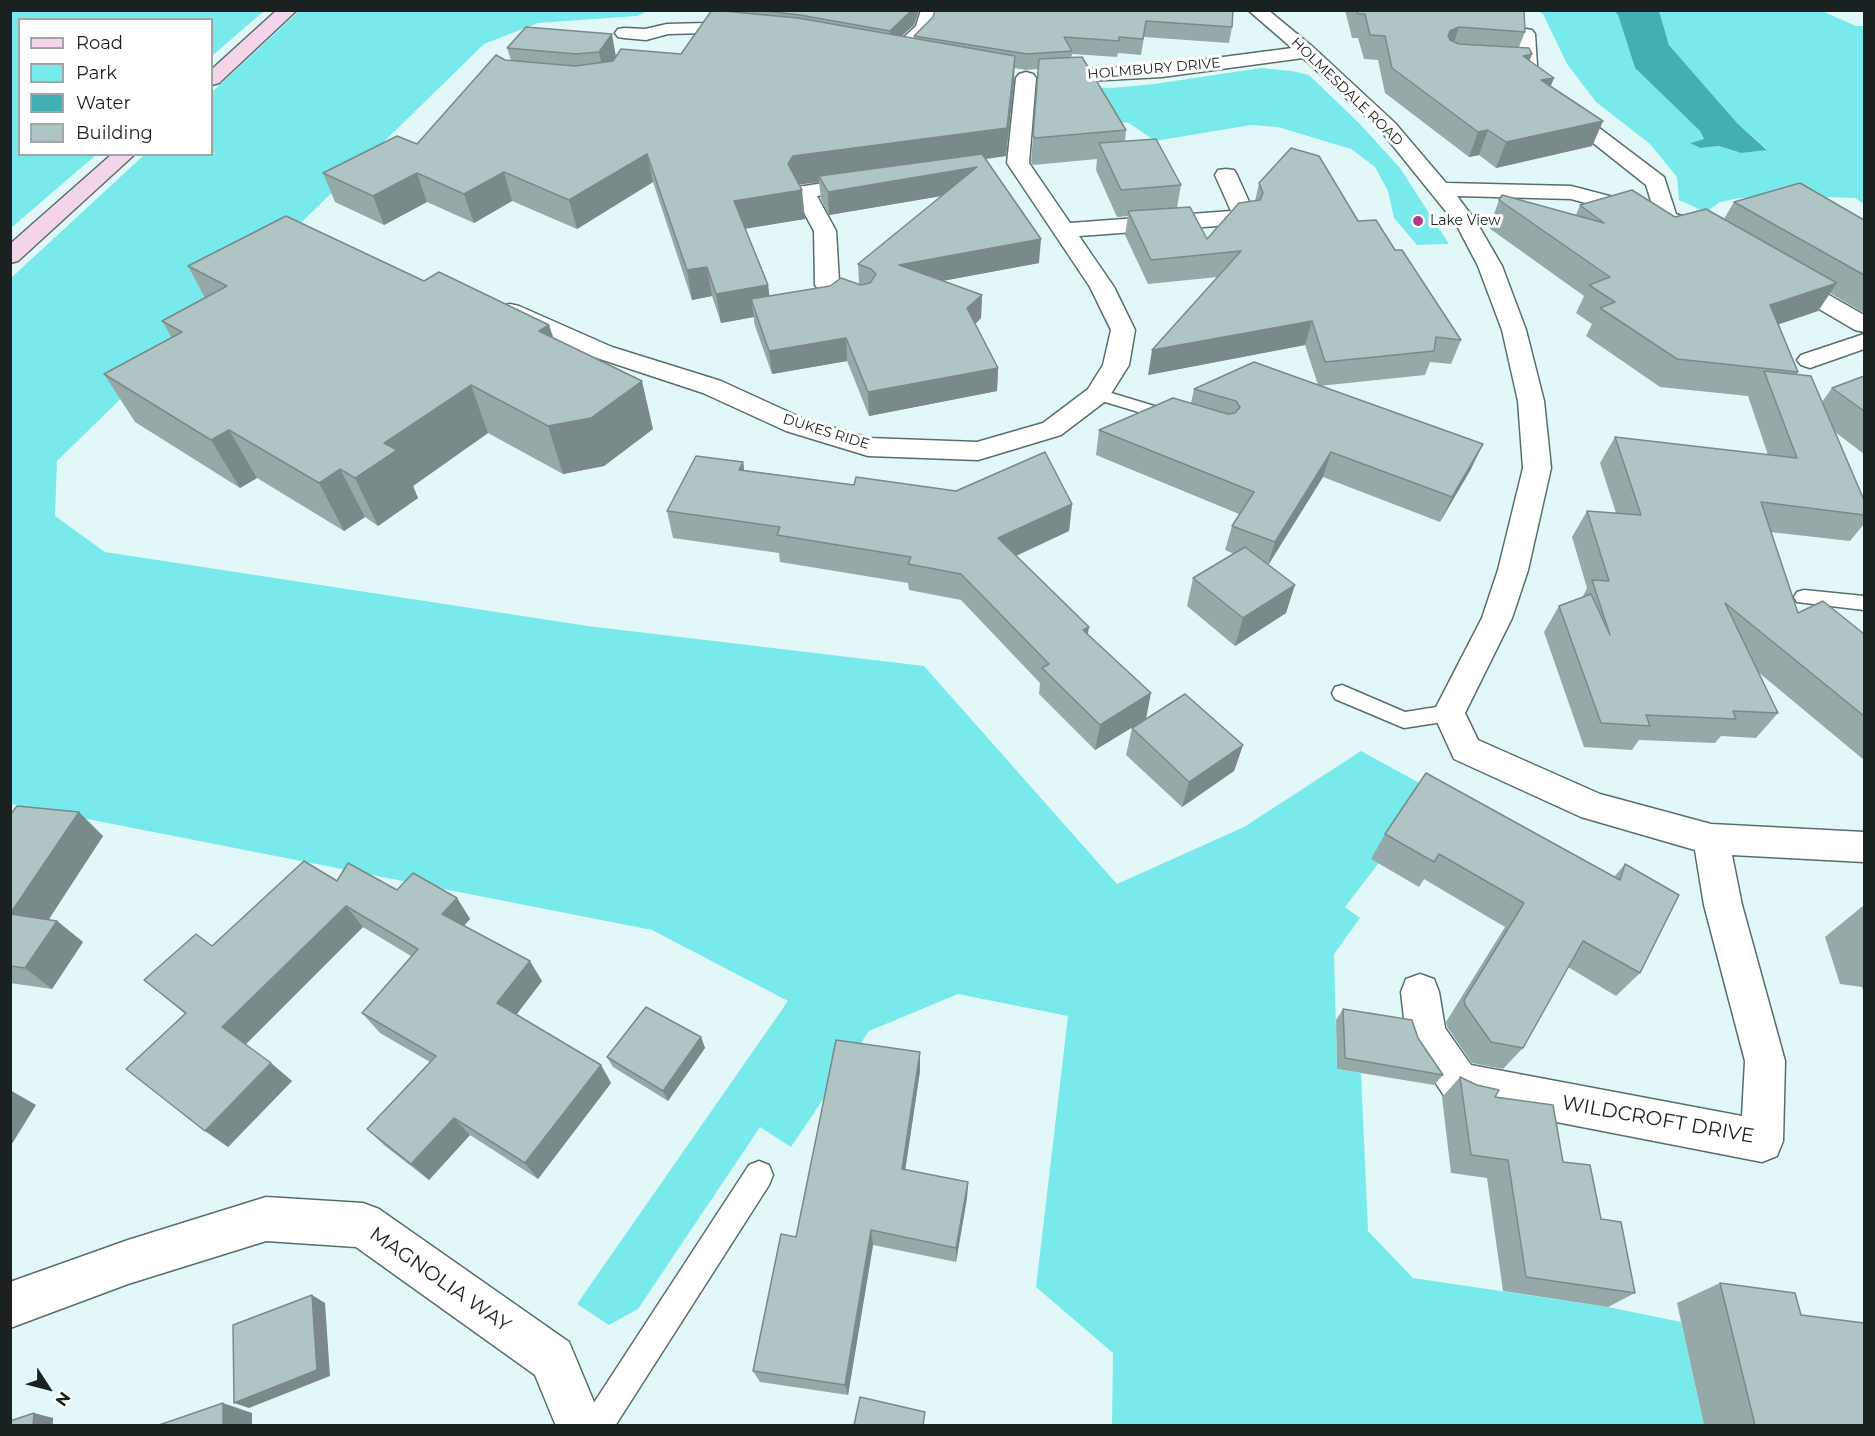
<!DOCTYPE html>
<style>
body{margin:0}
#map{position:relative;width:1875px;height:1436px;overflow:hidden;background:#e2f8f8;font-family:Montserrat,sans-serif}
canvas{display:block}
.frame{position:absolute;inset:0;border:12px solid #192121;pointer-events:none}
.legend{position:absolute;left:18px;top:18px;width:195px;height:138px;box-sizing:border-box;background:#fff;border:2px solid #a3a6a6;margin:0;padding:8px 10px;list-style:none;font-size:18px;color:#192121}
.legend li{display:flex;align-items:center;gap:12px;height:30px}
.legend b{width:30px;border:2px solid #a3a6a6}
.north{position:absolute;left:18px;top:1358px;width:60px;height:60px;-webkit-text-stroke:4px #fff;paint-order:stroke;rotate:126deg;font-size:16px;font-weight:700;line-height:24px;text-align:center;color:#192121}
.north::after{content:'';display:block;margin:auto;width:21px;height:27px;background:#192121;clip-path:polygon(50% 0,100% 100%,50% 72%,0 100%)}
</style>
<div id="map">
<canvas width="1875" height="1436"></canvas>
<div class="frame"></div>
<ul class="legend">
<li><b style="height:8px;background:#f4d4e8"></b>Road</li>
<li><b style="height:16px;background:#79eaec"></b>Park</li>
<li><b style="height:16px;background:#42b0b2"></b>Water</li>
<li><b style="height:16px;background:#afc4c4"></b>Building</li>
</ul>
<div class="north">N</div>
</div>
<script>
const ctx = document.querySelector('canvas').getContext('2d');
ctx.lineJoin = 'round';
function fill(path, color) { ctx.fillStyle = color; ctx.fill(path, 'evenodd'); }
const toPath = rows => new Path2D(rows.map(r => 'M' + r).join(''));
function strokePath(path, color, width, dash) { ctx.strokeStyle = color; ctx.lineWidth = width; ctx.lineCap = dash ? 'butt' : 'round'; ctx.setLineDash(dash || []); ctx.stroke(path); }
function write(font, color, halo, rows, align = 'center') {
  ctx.font = font + ' Montserrat,sans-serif'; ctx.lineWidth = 6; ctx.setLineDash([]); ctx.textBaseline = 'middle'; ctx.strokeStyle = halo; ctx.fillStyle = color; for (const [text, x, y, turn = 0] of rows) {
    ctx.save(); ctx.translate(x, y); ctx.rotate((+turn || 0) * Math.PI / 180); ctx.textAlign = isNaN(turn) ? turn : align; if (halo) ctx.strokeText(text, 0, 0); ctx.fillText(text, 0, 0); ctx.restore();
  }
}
fill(toPath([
 [11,10,264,10,264,11,212,56,212,20,20,20,20,154,96,155,11,228],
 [299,11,648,11,637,16,538,23,484,44,57,461,55,516,105,552,588,626,924,666,1117,884,1244,827,1361,751,1434,791,1345,907,1360,918,1334,954,1337,1069,1361,1073,1368,1231,1413,1278,1608,1307,1681,1322,1704,1425,1112,1425,1113,1353,1036,1287,1068,1016,958,994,869,1031,791,1147,760,1127,638,1309,609,1325,577,1304,788,1001,652,930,11,804,11,278,144,155,212,154,212,92],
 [1538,11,1614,11,1618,15,1635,68,1700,131,1704,139,1690,143,1700,148,1719,146,1741,153,1767,149,1738,124,1669,45,1659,11,1822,11,1856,26,1864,26,1864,204,1855,198,1827,197,1799,202,1740,198,1720,202,1706,212,1679,200,1677,177,1650,144,1596,102,1567,64,1543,14],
 [1261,68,1292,71,1309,75,1359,123,1400,168,1449,244,1417,245,1394,218,1388,191,1375,167,1351,149,1278,127,1251,125,1155,141,1129,123,1054,115,1080,87,1111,88,1154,84]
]), '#79eaec');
fill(toPath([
 [1614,11,1659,11,1669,45,1738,124,1767,150,1741,153,1719,146,1700,148,1690,143,1704,139,1700,131,1635,68,1618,15]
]), '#42b0b2');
const lane = toPath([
 [1098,389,1181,414,1183,418,1181,422,1175,423,1092,398,1090,394,1092,390,1098,389],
 [1804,590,1864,596,1864,610,1797,602,1794,597,1797,592,1804,590],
 [1342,685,1405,712,1449,705,1456,707,1459,713,1456,719,1449,721,1404,728,1335,699,1332,693,1335,687,1342,685],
 [759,1161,769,1165,773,1175,769,1185,615,1426,582,1426,586,1415,749,1165,759,1161]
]);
const street = toPath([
 [921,10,939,10,934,28,903,59,889,59,887,55,889,51,916,26,921,10],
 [1248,10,1268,10,1314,48,1395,123,1446,183,1571,186,1648,206,1651,211,1648,216,1640,218,1571,199,1457,196,1477,223,1502,266,1526,330,1544,401,1551,468,1528,570,1512,618,1465,713,1478,740,1600,794,1711,824,1864,832,1864,862,1732,855,1742,905,1785,1061,1783,1141,1777,1156,1762,1162,1459,1103,1445,1097,1412,1048,1406,1035,1401,992,1406,979,1420,974,1434,979,1439,992,1445,1028,1471,1065,1742,1116,1745,1061,1704,905,1695,850,1581,817,1454,759,1433,713,1482,618,1498,570,1523,468,1518,401,1502,330,1478,266,1456,224,1381,131,1303,58,1162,77,1049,83,1042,81,1039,77,1042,73,1049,71,1162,65,1292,48,1248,10],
 [707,23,743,27,749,28,752,32,749,36,743,37,707,33,668,34,646,40,624,38,618,37,615,33,618,29,624,28,645,29,667,24,707,23],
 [1526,29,1532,30,1535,34,1537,65,1535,69,1528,71,1521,69,1519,65,1517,34,1520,30,1526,29],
 [1026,72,1033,74,1036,78,1029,163,1070,223,1231,211,1215,175,1218,170,1226,169,1234,170,1237,175,1256,217,1253,222,1245,224,1079,236,1114,287,1135,330,1129,365,1107,400,1061,435,978,460,868,456,786,431,703,393,594,357,501,316,498,311,501,306,510,304,519,306,612,347,721,381,804,419,869,438,977,442,1043,423,1088,389,1103,365,1111,330,1090,287,1007,163,1016,78,1019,74,1026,72],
 [1562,100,1569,102,1582,115,1664,177,1676,214,1708,225,1711,230,1708,235,1700,237,1658,223,1646,185,1568,123,1552,106,1555,102,1562,100],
 [864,177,872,178,875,183,872,188,817,196,836,231,839,281,871,294,875,299,871,304,863,306,819,290,815,285,814,231,793,192,796,187,804,186,864,177],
 [1786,273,1794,275,1864,315,1864,332,1855,330,1778,285,1774,280,1778,275,1786,273],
 [1864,334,1864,349,1810,368,1801,365,1797,360,1801,355,1864,334],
 [266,1197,363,1203,379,1209,569,1342,604,1426,556,1426,535,1375,356,1247,266,1241,128,1284,10,1328,10,1282,128,1240,266,1197]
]);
const secondary = toPath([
 [277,10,297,10,219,83,212,85,212,69,277,10],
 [112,154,135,154,18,261,10,263,10,244,112,154]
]);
strokePath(lane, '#5a6d6e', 3);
strokePath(street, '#5a6d6e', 3);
strokePath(secondary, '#5a6d6e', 3);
fill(lane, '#fff');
fill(street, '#fff');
fill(secondary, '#f4d4e8');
fill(toPath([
 [712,10,919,10,914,25,901,36,914,39,914,36,1233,10,1232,27,1229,43,1144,37,1141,55,1118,53,1117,57,1072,54,1071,58,1126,130,1125,141,1181,185,1177,208,1207,239,1255,201,1259,183,1358,221,1395,250,1461,340,1451,364,1430,362,1425,375,1319,386,1471,469,1440,522,1323,477,1268,565,1286,613,1235,646,1187,606,1193,578,1234,554,1225,550,1232,526,1239,514,1096,455,1099,430,1191,403,1194,389,1318,385,1305,345,1148,375,1218,277,1148,284,1125,235,1128,216,1117,217,1096,170,1097,159,1033,165,1031,162,1038,69,1026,70,1014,68,1006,156,986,159,1039,263,942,281,982,295,981,318,975,324,998,368,997,391,869,416,847,361,772,374,754,323,754,317,721,323,712,296,692,300,653,182,577,229,512,201,474,223,427,202,384,225,335,202,323,173,417,144,505,60,511,60,507,48,526,27,616,56,681,54],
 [819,182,821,199,829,215,942,196,858,264,859,284,769,296,768,285,745,228,805,219,799,184],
 [1345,10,1524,10,1525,32,1519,47,1530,61,1554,78,1550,86,1603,121,1592,146,1496,168,1479,155,1469,157,1385,93,1378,60,1364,59,1358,38,1352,38],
 [1499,200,1576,215,1580,205,1675,217,1724,219,1734,202,1864,220,1864,313,1830,293,1818,311,1779,324,1798,372,1797,374,1822,402,1832,388,1864,376,1864,454,1835,432,1864,500,1864,524,1850,541,1770,532,1798,613,1864,634,1864,760,1757,671,1778,713,1756,738,1721,736,1715,743,1639,740,1632,750,1584,747,1544,632,1559,606,1582,598,1587,588,1572,537,1587,511,1616,513,1600,463,1615,437,1768,455,1748,396,1660,387,1586,336,1592,324,1576,313,1584,296,1489,228],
 [188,266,424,281,549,325,554,339,653,429,604,466,563,474,488,433,413,486,418,498,378,526,365,517,344,531,257,478,240,488,135,422,104,374,172,338,162,321,205,298],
 [743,462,744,470,854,485,956,491,1072,504,1069,531,1016,556,1088,635,1146,719,1243,745,1234,771,1182,807,1126,755,1132,728,1141,722,1095,750,1039,694,1040,683,961,600,909,590,908,583,780,562,779,553,673,538,667,511],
 [10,815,103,836,48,920,57,921,83,942,52,989,10,983],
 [1385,834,1614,877,1625,864,1640,973,1616,996,1568,967,1523,1048,1503,1069,1472,1063,1447,1027,1446,1022,1505,927,1424,879,1419,887,1371,859],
 [337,881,457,898,470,919,464,925,542,981,516,1015,601,1065,611,1083,538,1179,470,1135,429,1180,385,1146,367,1129,430,1062,380,1033,362,1013,411,956,363,927,246,1044,292,1081,228,1147,185,1014,144,980,212,946],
 [1864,905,1864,994,1862,987,1840,984,1825,937],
 [1343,1009,1418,1038,1443,1075,1434,1085,1337,1069,1336,1020],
 [701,1037,705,1048,668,1101,613,1067,607,1057],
 [920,1071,905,1170,968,1182,967,1198,956,1262,873,1245,848,1395,760,1382,753,1371,796,1237],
 [1460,1077,1495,1097,1563,1162,1601,1219,1635,1293,1608,1307,1503,1291,1487,1178,1451,1173,1442,1097],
 [1720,1283,1801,1315,1864,1425,1704,1425,1677,1303]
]), '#96a9a9');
fill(toPath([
 [912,10,919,10,914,25,890,47,890,31],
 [1459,27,1451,52,1442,55,1450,31],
 [612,34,616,57,604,75,599,52],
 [1532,54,1523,79,1523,56],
 [1015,56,1014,84,1006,156,822,181,819,176,819,182,796,185,802,190,805,219,738,230,734,201,788,164,793,156],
 [1554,78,1544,103,1541,80],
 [1603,121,1592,146,1496,168,1506,142],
 [1488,130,1479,155,1469,157,1478,132],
 [647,154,653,182,577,229,569,200],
 [977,167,976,190,829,215,828,192],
 [504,172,512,201,474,223,464,194],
 [417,173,427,202,384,225,373,196],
 [1041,239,1039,263,899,289,899,265],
 [707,267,712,296,692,300,687,270],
 [1837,283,1818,311,1753,333,1770,305],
 [768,285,772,314,751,299,754,317,721,323,716,294],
 [982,295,981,318,967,332,967,308],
 [1312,321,1305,345,1148,375,1152,350],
 [549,325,563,373,539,331],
 [846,338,847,361,772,374,769,351],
 [998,368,997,391,869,416,868,392],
 [642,381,653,429,604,466,563,474,548,426],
 [471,385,488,433,413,486,418,498,378,526,355,478,384,443],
 [229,430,257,478,240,488,211,440],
 [1483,444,1471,469,1440,522,1452,497],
 [1331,452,1323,477,1267,567,1275,542],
 [743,462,747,489,739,470],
 [340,469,365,517,344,531,319,483],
 [1072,504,1069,531,996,565,998,538],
 [1295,585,1286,613,1235,646,1243,618],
 [1089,627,1085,653,1083,630],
 [1151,693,1146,719,1095,750,1100,725],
 [1243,745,1234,771,1182,807,1189,782],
 [79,812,103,836,38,936,10,914],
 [457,898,470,919,456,935,442,914],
 [346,906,363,927,244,1046,222,1027],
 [57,921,83,942,52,989,25,968],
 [530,961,542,981,510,1023,497,1003],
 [701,1037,705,1048,668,1101,663,1091],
 [920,1052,920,1071,903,1185,902,1169],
 [271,1063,292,1081,228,1147,205,1131],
 [601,1065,611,1083,538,1179,525,1163],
 [10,1090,36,1105,10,1147],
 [454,1118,470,1135,429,1180,411,1164],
 [968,1182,967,1198,956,1262,956,1248],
 [871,1230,873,1245,848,1395,845,1385],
 [312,1295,325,1303,330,1376,249,1408,234,1403],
 [223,1403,252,1413,252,1425,223,1425],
 [34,1413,53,1418,53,1425,33,1425]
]), '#7a8989');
const building = toPath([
 [712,10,798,18,1015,56,1007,128,793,156,788,164,802,190,734,201,768,285,716,294,707,267,687,270,647,154,569,200,504,172,464,194,417,173,373,196,323,173,397,136,417,144,496,55,505,60,575,66,613,61,621,49,681,54,712,10],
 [757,10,912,10,890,31,800,15,757,10],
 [935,10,1233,10,1232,27,1146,21,1143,39,1119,37,1119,41,1064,37,1072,51,1027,54,914,36,933,17,935,10],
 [1357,10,1524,10,1525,32,1459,27,1450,31,1448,36,1450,40,1459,44,1529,48,1532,54,1523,56,1554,78,1541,80,1603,121,1506,142,1488,130,1478,132,1392,68,1385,36,1370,35,1365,14,1358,14,1357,10],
 [526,27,612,34,599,52,576,54,507,48,526,27],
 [1082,57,1126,130,1035,138,1033,135,1039,59,1082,57],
 [1156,139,1181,185,1121,190,1099,143,1156,139],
 [1291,148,1319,156,1358,221,1376,220,1395,250,1402,250,1461,340,1436,337,1434,351,1325,362,1312,321,1152,350,1241,251,1151,260,1128,211,1190,207,1207,239,1239,203,1260,200,1263,193,1259,183,1291,148],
 [982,154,1041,239,899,265,982,295,967,308,998,368,868,392,846,338,769,351,751,299,830,286,841,278,861,285,870,283,876,274,871,269,858,264,977,167,828,192,819,176,982,154],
 [1800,183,1864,220,1864,275,1734,202,1800,183],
 [1632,190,1675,217,1706,209,1837,283,1770,305,1798,372,1677,359,1600,308,1615,302,1589,285,1610,277,1499,200,1502,195,1604,223,1580,205,1632,190],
 [286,216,424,281,439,272,549,325,539,331,642,381,591,418,548,426,471,385,384,443,397,450,355,478,340,469,319,483,229,430,211,440,104,374,182,332,162,321,227,286,188,266,286,216],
 [1254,362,1483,444,1452,497,1331,452,1275,542,1232,526,1254,492,1099,430,1173,398,1228,414,1235,413,1240,407,1236,401,1194,389,1254,362],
 [1764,371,1811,376,1864,500,1864,515,1761,502,1798,613,1823,601,1864,634,1864,716,1725,603,1778,713,1733,711,1736,719,1646,715,1650,726,1601,723,1559,606,1591,594,1610,635,1592,580,1609,581,1587,511,1641,515,1615,437,1797,458,1764,371],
 [1864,376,1864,411,1832,388,1864,376],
 [1045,452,1072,504,998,538,1089,627,1083,630,1151,693,1100,725,1042,668,1049,664,961,574,908,564,911,557,777,535,780,527,667,511,696,456,743,462,739,470,854,485,856,477,956,491,1045,452],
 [1245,547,1295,585,1243,618,1193,578,1245,547],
 [1185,694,1243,745,1189,782,1132,728,1185,694],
 [1426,773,1620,880,1625,864,1679,895,1640,973,1583,941,1523,1048,1491,1042,1465,1005,1464,1000,1524,903,1439,854,1434,862,1385,834,1426,773],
 [17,806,79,812,10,914,10,815,17,806],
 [304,861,337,881,348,863,397,890,413,873,457,898,442,914,530,961,497,1003,601,1065,525,1163,454,1118,411,1164,367,1129,436,1056,362,1013,418,949,346,906,222,1027,271,1063,205,1131,126,1069,186,1013,144,980,196,934,212,946,304,861],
 [10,914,57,921,25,968,10,966,10,914],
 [646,1007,701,1037,663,1091,607,1057,646,1007],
 [1343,1009,1412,1020,1418,1038,1443,1075,1345,1058,1343,1009],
 [836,1040,920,1052,902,1169,968,1182,956,1248,871,1230,845,1385,753,1371,781,1234,796,1237,836,1040],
 [1460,1077,1477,1085,1499,1090,1495,1097,1553,1105,1563,1162,1590,1165,1601,1219,1621,1222,1635,1293,1526,1277,1508,1160,1471,1155,1460,1077],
 [1720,1283,1795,1293,1801,1315,1864,1323,1864,1425,1755,1425,1720,1283],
 [312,1295,317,1370,234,1403,233,1325,312,1295],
 [860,1397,925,1412,923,1425,854,1425,860,1397],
 [223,1403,223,1425,159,1425,223,1403],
 [34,1413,33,1425,10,1425,10,1421,34,1413]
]);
fill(building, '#afc4c4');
strokePath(building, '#7a8989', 1.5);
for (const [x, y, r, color] of [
 [1418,221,6,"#b3398c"]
]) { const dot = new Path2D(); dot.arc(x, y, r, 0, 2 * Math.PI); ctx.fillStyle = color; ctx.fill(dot); strokePath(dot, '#fff', 2); }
write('14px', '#192121', '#fff', [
 ["HOLMBURY DRIVE",1154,69,-5],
 ["HOLMESDALE ROAD",1347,92,44],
 ["DUKES RIDE",826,432,17]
]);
write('14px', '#192121', '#fff', [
 ["Lake View",1430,221]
], 'left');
write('20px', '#192121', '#fff', [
 ["WILDCROFT DRIVE",1658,1120,10],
 ["MAGNOLIA WAY",440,1280,35]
]);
</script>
